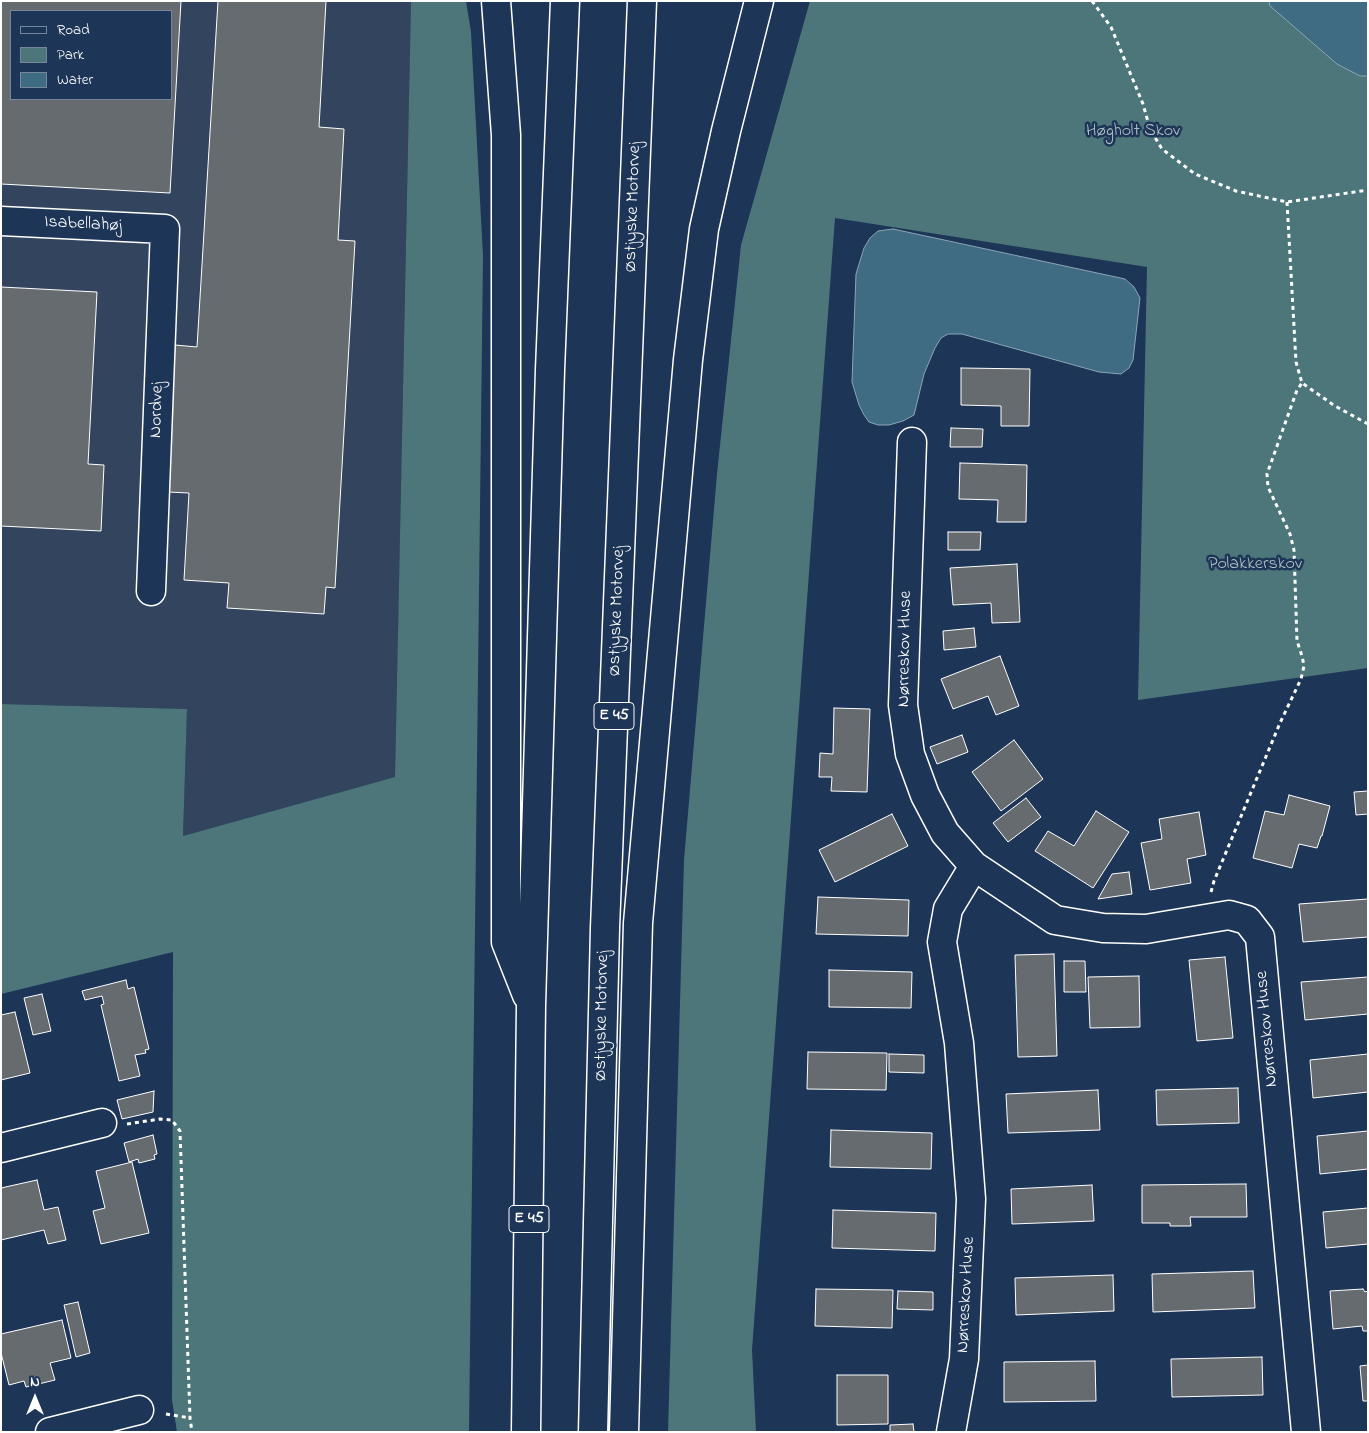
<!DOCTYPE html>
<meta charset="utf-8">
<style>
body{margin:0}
#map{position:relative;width:1369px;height:1433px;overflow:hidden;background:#1d3557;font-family:"Indie Flower",sans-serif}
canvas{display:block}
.frame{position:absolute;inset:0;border:2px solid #fff;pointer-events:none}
.legend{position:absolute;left:10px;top:10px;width:162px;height:90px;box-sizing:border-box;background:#1d3557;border:1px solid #77869a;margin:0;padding:6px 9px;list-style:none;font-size:15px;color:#fff}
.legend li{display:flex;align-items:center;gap:10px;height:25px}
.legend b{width:25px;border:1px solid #77869a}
.north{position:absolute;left:10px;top:1373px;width:50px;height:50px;-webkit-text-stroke:4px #1d3557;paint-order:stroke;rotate:0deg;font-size:14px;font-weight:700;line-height:20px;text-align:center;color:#fff}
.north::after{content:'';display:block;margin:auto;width:18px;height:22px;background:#fff;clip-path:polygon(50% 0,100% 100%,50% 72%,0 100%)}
</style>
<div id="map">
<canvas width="1369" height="1433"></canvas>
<div class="frame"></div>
<ul class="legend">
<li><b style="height:6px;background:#1d3557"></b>Road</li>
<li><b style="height:14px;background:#4d767a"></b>Park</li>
<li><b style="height:14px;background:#3f6b83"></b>Water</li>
</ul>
<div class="north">N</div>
</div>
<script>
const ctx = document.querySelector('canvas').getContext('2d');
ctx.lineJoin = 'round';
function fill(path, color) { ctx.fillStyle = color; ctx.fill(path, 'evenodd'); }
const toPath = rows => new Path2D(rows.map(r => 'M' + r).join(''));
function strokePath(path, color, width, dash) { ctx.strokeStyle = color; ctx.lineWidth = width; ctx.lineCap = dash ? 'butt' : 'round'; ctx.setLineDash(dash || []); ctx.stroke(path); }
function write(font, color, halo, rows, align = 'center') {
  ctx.font = font + ' "Indie Flower",sans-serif'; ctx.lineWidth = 5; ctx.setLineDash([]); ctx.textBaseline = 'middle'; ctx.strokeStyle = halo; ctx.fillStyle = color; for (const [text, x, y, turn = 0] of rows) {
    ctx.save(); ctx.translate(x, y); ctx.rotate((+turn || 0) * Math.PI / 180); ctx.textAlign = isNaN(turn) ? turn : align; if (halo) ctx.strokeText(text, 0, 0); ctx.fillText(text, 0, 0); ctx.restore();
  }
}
fill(toPath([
 [1,1,411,1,395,777,183,836,187,709,1,704],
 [11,11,171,11,171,99,11,99]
]), '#33455e');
fill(toPath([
 [411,1,466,1,471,32,483,256,469,1432,177,1432,172,1400,173,952,1,994,1,704,187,709,183,836,395,777],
 [810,1,1368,1,1368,668,1138,700,1147,267,835,218,752,1350,756,1432,668,1432,684,860,717,474,741,245]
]), '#4d767a');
const water = toPath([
 [1269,1,1368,1,1368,76,1360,76,1337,64,1270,6,1269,1],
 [893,229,1125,279,1134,287,1140,298,1133,360,1129,368,1121,374,1099,372,962,334,948,334,941,338,935,348,924,374,914,415,903,421,889,425,878,425,869,422,864,415,859,405,852,382,856,274,864,248,870,238,878,231,893,229]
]);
fill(water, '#3f6b83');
strokePath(water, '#8ca6b5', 1);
const building = toPath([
 [1,1,181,1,170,193,1,184,1,1],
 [11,11,171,11,171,99,11,99,11,11],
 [218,1,326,1,319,127,344,129,338,240,355,241,335,588,326,587,324,614,227,608,229,583,184,580,189,493,168,492,175,345,197,347,218,1],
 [1,287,97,292,88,464,104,465,101,531,1,526,1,287],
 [961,368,1030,369,1029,426,1001,426,1001,406,961,405,961,368],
 [951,428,983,429,982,447,950,447,951,428],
 [960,463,1027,465,1026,522,997,522,998,500,959,499,960,463],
 [948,532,981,532,980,550,948,550,948,532],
 [1017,564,1020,622,992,623,991,603,953,605,950,568,1017,564],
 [974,628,976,647,944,650,943,631,974,628],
 [1000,656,1019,706,996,715,988,696,953,709,941,679,1000,656],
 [834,708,870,709,867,792,831,791,832,777,819,777,820,753,833,754,834,708],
 [962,735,968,752,937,764,930,747,962,735],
 [1014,740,1043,779,1001,811,972,772,1014,740],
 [1368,791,1368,814,1356,815,1354,792,1368,791],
 [1289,795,1330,806,1322,836,1321,836,1317,848,1299,844,1292,868,1253,858,1265,811,1284,815,1289,795],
 [1026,798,1041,817,1008,842,993,823,1026,798],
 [1096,811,1129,832,1093,888,1035,851,1048,831,1074,846,1096,811],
 [1199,812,1206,855,1187,859,1191,883,1150,890,1141,843,1162,839,1159,819,1199,812],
 [892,814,908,846,835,882,819,850,892,814],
 [1129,872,1132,894,1098,899,1112,874,1129,872],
 [818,897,909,900,908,936,816,934,818,897],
 [1368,899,1368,937,1303,942,1299,904,1368,899],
 [1054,954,1057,1056,1018,1057,1015,955,1054,954],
 [1225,957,1233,1038,1197,1041,1189,960,1225,957],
 [1064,961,1085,961,1086,992,1064,992,1064,961],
 [829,970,912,972,911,1008,829,1007,829,970],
 [1139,976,1140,1027,1090,1028,1088,977,1139,976],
 [1368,977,1368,1014,1305,1020,1301,982,1368,977],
 [126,980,128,989,134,987,149,1049,145,1050,146,1053,135,1055,140,1076,119,1081,101,1005,104,1004,102,996,85,1000,82,991,126,980],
 [42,994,51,1031,33,1035,24,998,42,994],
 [15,1012,30,1073,1,1080,1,1015,15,1012],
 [808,1052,887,1053,886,1090,807,1089,808,1052],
 [889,1054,924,1055,924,1073,889,1072,889,1054],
 [1368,1054,1368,1092,1313,1098,1310,1060,1368,1054],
 [1238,1088,1239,1123,1157,1125,1156,1090,1238,1088],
 [1098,1090,1100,1130,1008,1133,1006,1094,1098,1090],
 [154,1091,153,1112,122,1119,117,1100,154,1091],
 [831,1130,932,1133,931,1169,830,1167,831,1130],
 [1368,1131,1368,1169,1320,1174,1317,1136,1368,1131],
 [153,1135,157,1154,154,1155,155,1159,139,1163,138,1159,129,1162,124,1143,153,1135],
 [132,1162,149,1233,101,1244,93,1211,105,1208,96,1171,132,1162],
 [37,1180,44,1210,58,1207,66,1240,48,1244,44,1230,1,1240,1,1188,37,1180],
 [1246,1184,1247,1217,1190,1217,1191,1226,1170,1226,1170,1223,1142,1223,1142,1185,1246,1184],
 [1092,1185,1094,1221,1012,1224,1011,1189,1092,1185],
 [1368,1208,1368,1244,1326,1248,1323,1212,1368,1208],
 [833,1210,936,1213,935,1251,832,1248,833,1210],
 [1253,1271,1255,1308,1153,1312,1152,1274,1253,1271],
 [1113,1275,1114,1311,1016,1315,1015,1278,1113,1275],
 [816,1289,893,1290,892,1328,815,1326,816,1289],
 [1363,1289,1365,1292,1368,1291,1368,1331,1363,1331,1362,1326,1333,1329,1330,1291,1363,1289],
 [898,1291,933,1292,933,1310,897,1309,898,1291],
 [78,1302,90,1353,76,1357,64,1305,78,1302],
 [62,1320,71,1358,50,1363,55,1380,26,1387,24,1381,9,1385,1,1353,1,1334,62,1320],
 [1262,1357,1263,1395,1172,1397,1171,1359,1262,1357],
 [1095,1361,1096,1401,1004,1402,1004,1362,1095,1361],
 [1368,1365,1368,1401,1363,1401,1360,1366,1368,1365],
 [837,1375,888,1375,888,1424,837,1425,837,1375],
 [913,1424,914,1432,890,1432,890,1425,913,1424]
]);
fill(building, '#666b70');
strokePath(building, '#fff', 1);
const minor = toPath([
 [1,221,165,229,151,591],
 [912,442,903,705,910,754,925,795,945,833,974,866,1055,920,1103,928,1146,929,1229,915,1247,920,1260,937,1306,1432],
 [1,1148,102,1123],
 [50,1432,139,1410],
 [951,1432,964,1359,971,1199,959,1043,942,942,948,909,974,866]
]);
const highway = toPath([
 [496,1,506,135,506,942,527,995],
 [526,1432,531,1005,550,370,565,1],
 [593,1432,605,928,642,1],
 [624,1432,638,923,688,360,704,229,726,131,759,1]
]);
strokePath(minor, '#fff', 31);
strokePath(highway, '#fff', 31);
strokePath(toPath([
 [1092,1,1111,27,1143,104,1150,129,1162,149,1195,174,1236,191,1287,202,1368,190],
 [1287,202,1296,362,1302,383,1335,406,1368,424],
 [1211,892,1214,881,1280,723,1301,679,1304,666,1302,656,1297,641,1294,550,1290,534,1268,487,1267,474,1297,390,1302,383],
 [127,1124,160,1119,172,1120,180,1131,190,1418,192,1432],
 [166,1414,190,1418]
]), '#fff', 3, [4, 4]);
strokePath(minor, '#1d3557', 28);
strokePath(highway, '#1d3557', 28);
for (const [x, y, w] of [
 [614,716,40],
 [529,1219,40]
]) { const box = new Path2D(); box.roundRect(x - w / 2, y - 13.5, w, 27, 4); ctx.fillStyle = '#1d3557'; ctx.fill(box); strokePath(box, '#fff', 1); }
write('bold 16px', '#fff', null, [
 ["E 45",614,716],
 ["E 45",529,1219]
]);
write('18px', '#afc1c3', '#1d3557', [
 ["Høgholt Skov",1133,132],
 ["Polakkerskov",1255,565]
]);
write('18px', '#fff', '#1d3557', [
 ["Østjyske Motorvej",634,207,-88],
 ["Isabellahøj",83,225,3],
 ["Nordvej",158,410,-88],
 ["Østjyske Motorvej",618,611,-88],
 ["Nørreskov Huse",906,649,-89],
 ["Østjyske Motorvej",603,1016,-89],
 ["Nørreskov Huse",1268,1029,-95],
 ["Nørreskov Huse",967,1295,-87]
]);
</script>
